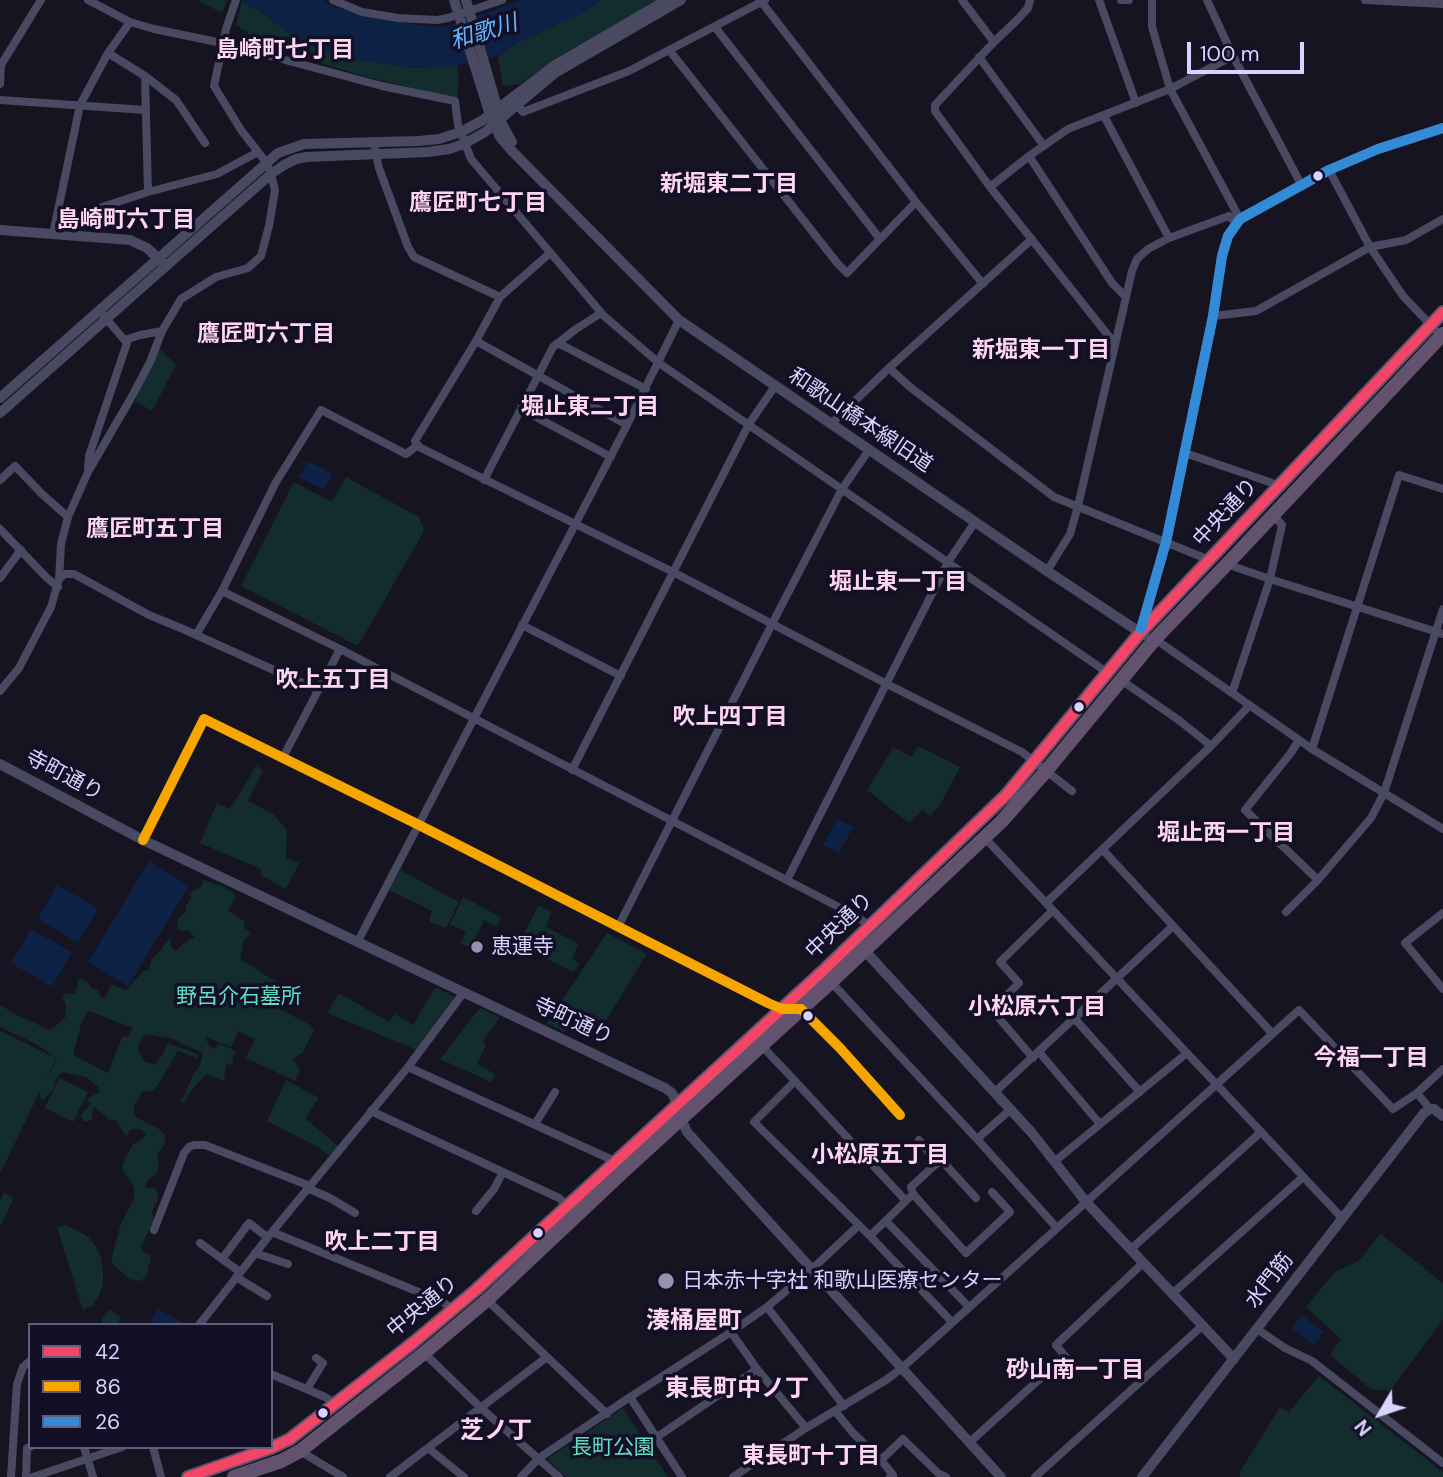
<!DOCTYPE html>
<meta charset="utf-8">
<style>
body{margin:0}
#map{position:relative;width:1443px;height:1477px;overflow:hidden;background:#161421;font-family:"DM Sans",sans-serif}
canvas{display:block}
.legend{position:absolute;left:28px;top:1323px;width:245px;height:126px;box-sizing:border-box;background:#130f26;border:2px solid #625e7d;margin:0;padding:9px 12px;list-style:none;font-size:21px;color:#d9d4ff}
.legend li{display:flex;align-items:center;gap:14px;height:35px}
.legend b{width:35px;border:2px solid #625e7d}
.north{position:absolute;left:1345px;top:1379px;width:70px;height:70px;-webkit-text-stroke:5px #130f26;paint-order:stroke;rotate:231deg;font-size:19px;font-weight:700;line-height:28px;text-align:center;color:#d9d4ff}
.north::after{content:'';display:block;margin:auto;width:24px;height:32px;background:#d9d4ff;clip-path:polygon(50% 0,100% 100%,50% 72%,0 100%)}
.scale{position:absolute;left:1187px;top:42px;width:117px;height:32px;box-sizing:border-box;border:4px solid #d9d4ff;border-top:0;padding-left:9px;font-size:21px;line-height:24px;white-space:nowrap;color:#d9d4ff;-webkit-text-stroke:5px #130f26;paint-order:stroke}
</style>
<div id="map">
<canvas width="1443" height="1477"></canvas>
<ul class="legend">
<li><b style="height:9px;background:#f34667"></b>42</li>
<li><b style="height:9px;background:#f7a600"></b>86</li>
<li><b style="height:9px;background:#338bd7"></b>26</li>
</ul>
<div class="north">N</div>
<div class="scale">100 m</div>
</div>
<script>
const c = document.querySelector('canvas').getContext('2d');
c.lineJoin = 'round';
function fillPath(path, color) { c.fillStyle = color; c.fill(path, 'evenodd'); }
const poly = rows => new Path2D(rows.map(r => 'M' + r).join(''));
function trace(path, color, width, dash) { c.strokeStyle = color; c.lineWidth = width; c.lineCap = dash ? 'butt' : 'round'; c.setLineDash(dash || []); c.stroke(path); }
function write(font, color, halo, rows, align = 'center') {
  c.font = font + ' "DM Sans","Noto Sans JP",sans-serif'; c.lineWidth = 7; c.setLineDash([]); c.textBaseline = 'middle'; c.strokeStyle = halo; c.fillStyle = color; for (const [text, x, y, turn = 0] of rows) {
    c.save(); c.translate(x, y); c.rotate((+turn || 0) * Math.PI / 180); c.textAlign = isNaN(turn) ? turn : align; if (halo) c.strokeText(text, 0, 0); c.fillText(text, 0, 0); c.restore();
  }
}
fillPath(poly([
 [197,0,227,0,222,13],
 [600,0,659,0,560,56,519,84,503,86,498,56,517,43,582,13],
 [242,1,262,13,289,33,310,44,340,57,414,68,457,66,459,80,457,99,363,76,321,63,289,51,261,42,236,25],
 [156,345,176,365,152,411,135,401],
 [346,477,419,517,424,531,361,641,356,645,241,586,294,482,332,502],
 [918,746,960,767,940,805,930,816,922,810,909,823,867,790,893,747,912,757],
 [256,766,263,770,248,801,273,814,287,830,286,858,299,863,286,889,261,875,261,869,200,843,217,803,230,809],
 [400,870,459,902,446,928,429,922,432,911,389,890],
 [204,880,224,887,234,893,235,898,228,910,244,921,245,928,251,933,244,940,240,959,284,987,276,1007,308,1024,314,1030,303,1052,293,1059,300,1070,295,1081,246,1058,255,1039,238,1031,232,1047,205,1037,210,1047,214,1049,219,1044,230,1048,236,1053,233,1056,233,1063,226,1065,224,1081,206,1074,189,1093,185,1103,181,1102,192,1077,200,1065,203,1053,173,1039,148,1034,142,1037,138,1046,139,1053,145,1062,156,1065,158,1059,163,1055,167,1043,198,1054,197,1058,178,1051,154,1091,142,1092,134,1106,134,1115,143,1121,159,1129,165,1134,165,1143,162,1149,157,1153,159,1161,157,1174,149,1178,145,1187,156,1188,158,1200,152,1211,154,1220,141,1247,142,1251,150,1254,151,1260,149,1264,147,1276,140,1281,129,1279,111,1262,115,1244,122,1221,134,1199,134,1188,122,1168,124,1161,133,1144,141,1140,146,1134,140,1129,131,1129,126,1136,116,1120,110,1121,95,1107,92,1110,93,1117,90,1121,84,1121,81,1115,90,1105,88,1099,95,1094,99,1093,98,1087,86,1077,62,1072,56,1079,52,1091,44,1100,39,1098,41,1089,0,1174,0,1031,56,1058,46,1080,57,1059,38,1045,0,1027,0,1005,17,1015,50,1030,65,1018,66,1004,63,1000,63,996,66,993,74,994,77,989,78,980,83,979,88,982,91,988,98,990,101,997,105,998,111,985,126,990,143,971,149,970,152,959,162,949,165,943,171,938,171,946,175,951,187,941,195,937,189,931,180,931,177,925,178,918,186,912,185,908,191,898,190,894,194,890,201,887],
 [89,1011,133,1028,129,1036,122,1037,108,1073,73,1055,82,1021],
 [463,897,501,917,497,927,484,920,470,948,461,943,466,932,450,924],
 [539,905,551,912,546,927,579,944,572,958,579,964,574,972,518,945],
 [607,933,647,954,597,1035,587,1029,583,1035,570,1028,564,1032,547,1023],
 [435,987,455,997,417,1050,327,1013,339,993,389,1022,395,1014,413,1025],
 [480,1008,500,1017,483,1041,486,1045,477,1064,495,1074,491,1082,440,1059],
 [59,1078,88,1092,73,1122,45,1108],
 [286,1080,319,1098,305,1118,338,1146,329,1156,320,1148,267,1121],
 [4,1193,14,1198,0,1227,0,1201],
 [65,1225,77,1230,88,1237,96,1247,101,1258,103,1271,103,1284,99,1296,92,1306,83,1310,57,1228],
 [1380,1233,1443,1283,1443,1319,1390,1391,1371,1389,1330,1355,1341,1339,1306,1307,1335,1272,1358,1261,1366,1253],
 [110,1310,121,1317,117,1325,100,1325,105,1313],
 [1319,1376,1443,1472,1443,1477,1240,1477,1239,1473,1280,1407,1289,1412],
 [623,1408,668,1477,566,1477,547,1459]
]), '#132c2d');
fillPath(poly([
 [241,0,324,0,331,5,362,16,419,25,445,27,522,0,600,0,582,13,517,43,498,56,457,66,415,68,340,57,310,44,289,33,262,13],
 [308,461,333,474,324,490,299,477],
 [837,819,853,827,839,853,823,845],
 [149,861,189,886,128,986,88,962],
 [57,885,98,908,78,943,38,919],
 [31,929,72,952,52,987,11,963],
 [158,1309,183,1323,182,1325,157,1325,151,1321],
 [1302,1315,1324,1332,1314,1346,1292,1328]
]), '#0d2144');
trace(poly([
 [88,0,130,22,154,29,222,43,382,86,455,101,458,125,471,159,604,316,659,363,1108,673],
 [333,0,362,12,398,18,437,20,448,18,502,0],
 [760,0,916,202,983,284],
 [962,0,994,42],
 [1030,0,1028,8,1017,20,994,42,935,105,935,111,990,187,1115,344],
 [1099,0,1136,103],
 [1121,0,1129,0],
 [1152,0,1152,27,1170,89,1240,219],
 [1207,0,1233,56,1301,184],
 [1365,0,1443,4],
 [715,27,880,239,916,202],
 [670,51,838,264,847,273,880,239],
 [108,53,145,76,176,100,205,143],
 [979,57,1044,146],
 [145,76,148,192],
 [0,84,1,65,41,0],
 [0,100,146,110],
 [519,103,521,110,523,112,629,71,765,0],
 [1104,116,1169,238],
 [375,149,379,168,408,247,414,257,500,297],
 [1029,156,1112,283,1126,297],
 [1329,170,1370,247,1403,296,1443,338],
 [990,187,1029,156,1068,129,1170,89,1233,56],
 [53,234,80,105,108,53,130,22],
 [53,234,71,221,93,210,148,192,217,174,258,152],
 [550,253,500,297,476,341,415,441,419,447,673,572,885,683,1022,752,1072,791],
 [1213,316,1256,311,1370,247,1406,240,1443,219],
 [125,340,140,335,162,331],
 [476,341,627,425],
 [558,343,646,389],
 [889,368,910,387,1054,497,1202,557,1207,565],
 [521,409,611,457],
 [831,424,889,368,1032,239],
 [1185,453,1281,486],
 [88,469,89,456,127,343,103,315],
 [0,480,15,466,42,494,68,517],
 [484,480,553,347,576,329,601,313],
 [0,529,47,578,58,587],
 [1229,562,1235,567,1270,579,1443,634],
 [1047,571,1070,534,1078,506,1132,271,1137,259,1148,249,1169,238,1229,216,1236,223],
 [0,578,21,550],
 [59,579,65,574,74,574,149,615,183,629,318,690],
 [222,591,340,649,858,917,869,926],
 [522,625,621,676],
 [196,635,222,591,276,482,321,410,406,454,418,445],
 [1155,639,1312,749,1443,829],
 [1121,680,1180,721,1211,746],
 [0,691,19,668,51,607,59,579,61,544,68,517,88,472,131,398,150,362,162,331,181,299,216,277,248,268,261,256,269,226,275,190,271,174,266,162,241,130,214,86,226,29,236,0],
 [1232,693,1270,579,1282,525,1273,515],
 [1299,740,1290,754,1245,810,1318,880],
 [1312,749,1399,475,1443,489],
 [282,759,340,649],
 [572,770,749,424,775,386],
 [984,837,1342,1218],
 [143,840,204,719,419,825,768,1003,785,1009],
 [1103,850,1272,1033],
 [787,880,948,562,975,522],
 [1046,903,1211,746,1250,705],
 [1286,912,1318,880,1371,818,1384,793,1443,609],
 [1443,913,1405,943,1443,989],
 [618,927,772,624,842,489,869,450],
 [358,941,627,425,679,320],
 [831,982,977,1139,1057,1228],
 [798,1009,801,1009,840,1048,900,1115],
 [1075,1019,1140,1092],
 [761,1045,795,1081,754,1122,870,1236,952,1322],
 [1039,1052,1100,1124],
 [1033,1058,992,1010,1019,983,1000,962,1052,911],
 [408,1067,619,1163],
 [795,1081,906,1201],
 [995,1092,1173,926],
 [1417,1093,1430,1109],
 [371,1111,559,1198,569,1207],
 [535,1124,555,1092],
 [977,1139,1011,1109],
 [1054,1162,1187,1053],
 [937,1163,944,1163,976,1198],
 [307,1188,330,1198,355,1213],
 [913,1194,911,1187,937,1163,919,1140],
 [476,1211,494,1189,503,1172],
 [886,1221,969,1307],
 [154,1230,184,1153,189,1147,194,1145,205,1145,310,1186],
 [272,1232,443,1302,453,1310],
 [870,1236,913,1194,966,1253,1010,1212,992,1192],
 [200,1243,240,1272],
 [1131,1249,1261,1132],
 [255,1253,288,1264],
 [222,1259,249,1223,267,1237],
 [236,1277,267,1296],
 [1172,1294,1303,1177],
 [487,1300,607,1414],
 [767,1307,844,1406],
 [199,1325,272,1232,408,1067,464,992],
 [1257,1329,1285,1348,1312,1361,1443,1463],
 [731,1332,757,1369,806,1428],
 [423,1352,481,1408,559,1477],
 [271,1374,325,1397,336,1404],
 [307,1389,323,1363,316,1358],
 [630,1397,682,1477],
 [835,1411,853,1433,881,1460],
 [657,1437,757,1369],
 [970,1442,1065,1356,1056,1345,1143,1263],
 [84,1447,93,1477],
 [153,1447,161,1477],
 [428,1448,464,1477],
 [300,1451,343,1477],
 [11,1477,17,1384,23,1367,30,1361],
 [26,1477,27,1448,30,1447],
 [33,1477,122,1447],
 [390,1477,547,1357],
 [521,1477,539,1458,630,1397,731,1332,767,1307,811,1270,859,1225],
 [733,1477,806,1428,886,1380,902,1368,1299,1010,1393,1109,1417,1093,1443,1069],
 [890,1477,893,1475,881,1460,903,1439,938,1473,946,1477],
 [1035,1477,1202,1326]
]), '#4a4962', 8);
trace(poly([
 [454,0,490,115,500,137,511,150,679,320,1047,571,1144,635],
 [466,0,502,124,512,142],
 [0,230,130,240,147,248,163,263],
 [0,398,278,153,304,144,419,141,439,139,461,132,483,120,555,65,667,0],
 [0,413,166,266,271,174,284,165,296,159,306,157,428,152,449,149,464,144,485,132,555,73,681,0],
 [1141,630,1166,542,1213,316,1222,256,1228,236,1240,219,1329,170,1378,149,1443,128],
 [0,764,143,840,665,1088,672,1093,675,1099,676,1107,687,1132,1001,1477],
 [866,945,865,951,1032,1133,1086,1202,1234,1359],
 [1142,1477,1424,1113,1430,1109,1434,1109,1443,1116]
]), '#4a4962', 10);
trace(poly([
 [188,1477,271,1448,290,1439,414,1342,477,1289,822,972,1007,794,1140,633,1443,312],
 [234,1477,281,1461,300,1451,424,1353,487,1300,625,1170,831,982,1001,822,1046,771,1155,639,1229,562,1443,334]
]), '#62526e', 14);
trace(poly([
 [188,1477,271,1448,290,1439,414,1342,477,1289,822,972,1007,794,1140,633,1443,312]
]), '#f34667', 10);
trace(poly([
 [143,840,204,719,419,825,768,1003,782,1009,801,1009,840,1048,900,1115]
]), '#f7a600', 10);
trace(poly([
 [1141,629,1166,542,1213,316,1222,256,1228,236,1240,219,1329,170,1378,149,1443,128]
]), '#338bd7', 10);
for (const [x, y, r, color] of [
 [1318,176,6,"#d9d4ff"],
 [1079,707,6,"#d9d4ff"],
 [477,947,7,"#9591b1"],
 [808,1016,6,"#d9d4ff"],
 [538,1233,6,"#d9d4ff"],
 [666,1281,9,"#9591b1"],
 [323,1413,6,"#d9d4ff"]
]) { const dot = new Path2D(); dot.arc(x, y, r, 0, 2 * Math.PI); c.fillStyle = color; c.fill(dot); trace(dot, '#130f26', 2.5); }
write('21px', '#d9d4ff', '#130f26', [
 ["和歌山橋本線旧道",860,421,34],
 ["中央通り",1226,513,-47],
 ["寺町通り",64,776,28],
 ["中央通り",840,926,-44],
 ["寺町通り",573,1022,25],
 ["水門筋",1270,1281,-52],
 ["中央通り",423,1307,-39]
]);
write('21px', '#d9d4ff', '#130f26', [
 ["恵運寺",491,947],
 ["日本赤十字社 和歌山医療センター",682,1281]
], 'left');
write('21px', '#5fe0c0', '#130f26', [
 ["野呂介石墓所",239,997],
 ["長町公園",613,1448]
]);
write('italic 23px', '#62b6ff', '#130f26', [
 ["和歌川",484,33,-17]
]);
write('bold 23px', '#ffd6f0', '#130f26', [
 ["島崎町七丁目",285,51],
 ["新堀東二丁目",729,185],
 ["鷹匠町七丁目",478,204],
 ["島崎町六丁目",126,221],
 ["鷹匠町六丁目",266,335],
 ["新堀東一丁目",1041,351],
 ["堀止東二丁目",590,408],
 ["鷹匠町五丁目",155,530],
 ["堀止東一丁目",898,583],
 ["吹上五丁目",333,681],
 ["吹上四丁目",730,718],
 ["堀止西一丁目",1226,834],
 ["小松原六丁目",1037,1008],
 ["今福一丁目",1371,1059],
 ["小松原五丁目",880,1156],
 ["吹上二丁目",382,1243],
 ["砂山南一丁目",1075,1371],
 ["東長町十丁目",811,1457]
]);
write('bold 24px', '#ffd6f0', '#130f26', [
 ["湊桶屋町",694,1322],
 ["東長町中ノ丁",737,1390],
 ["芝ノ丁",496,1432]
]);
</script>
